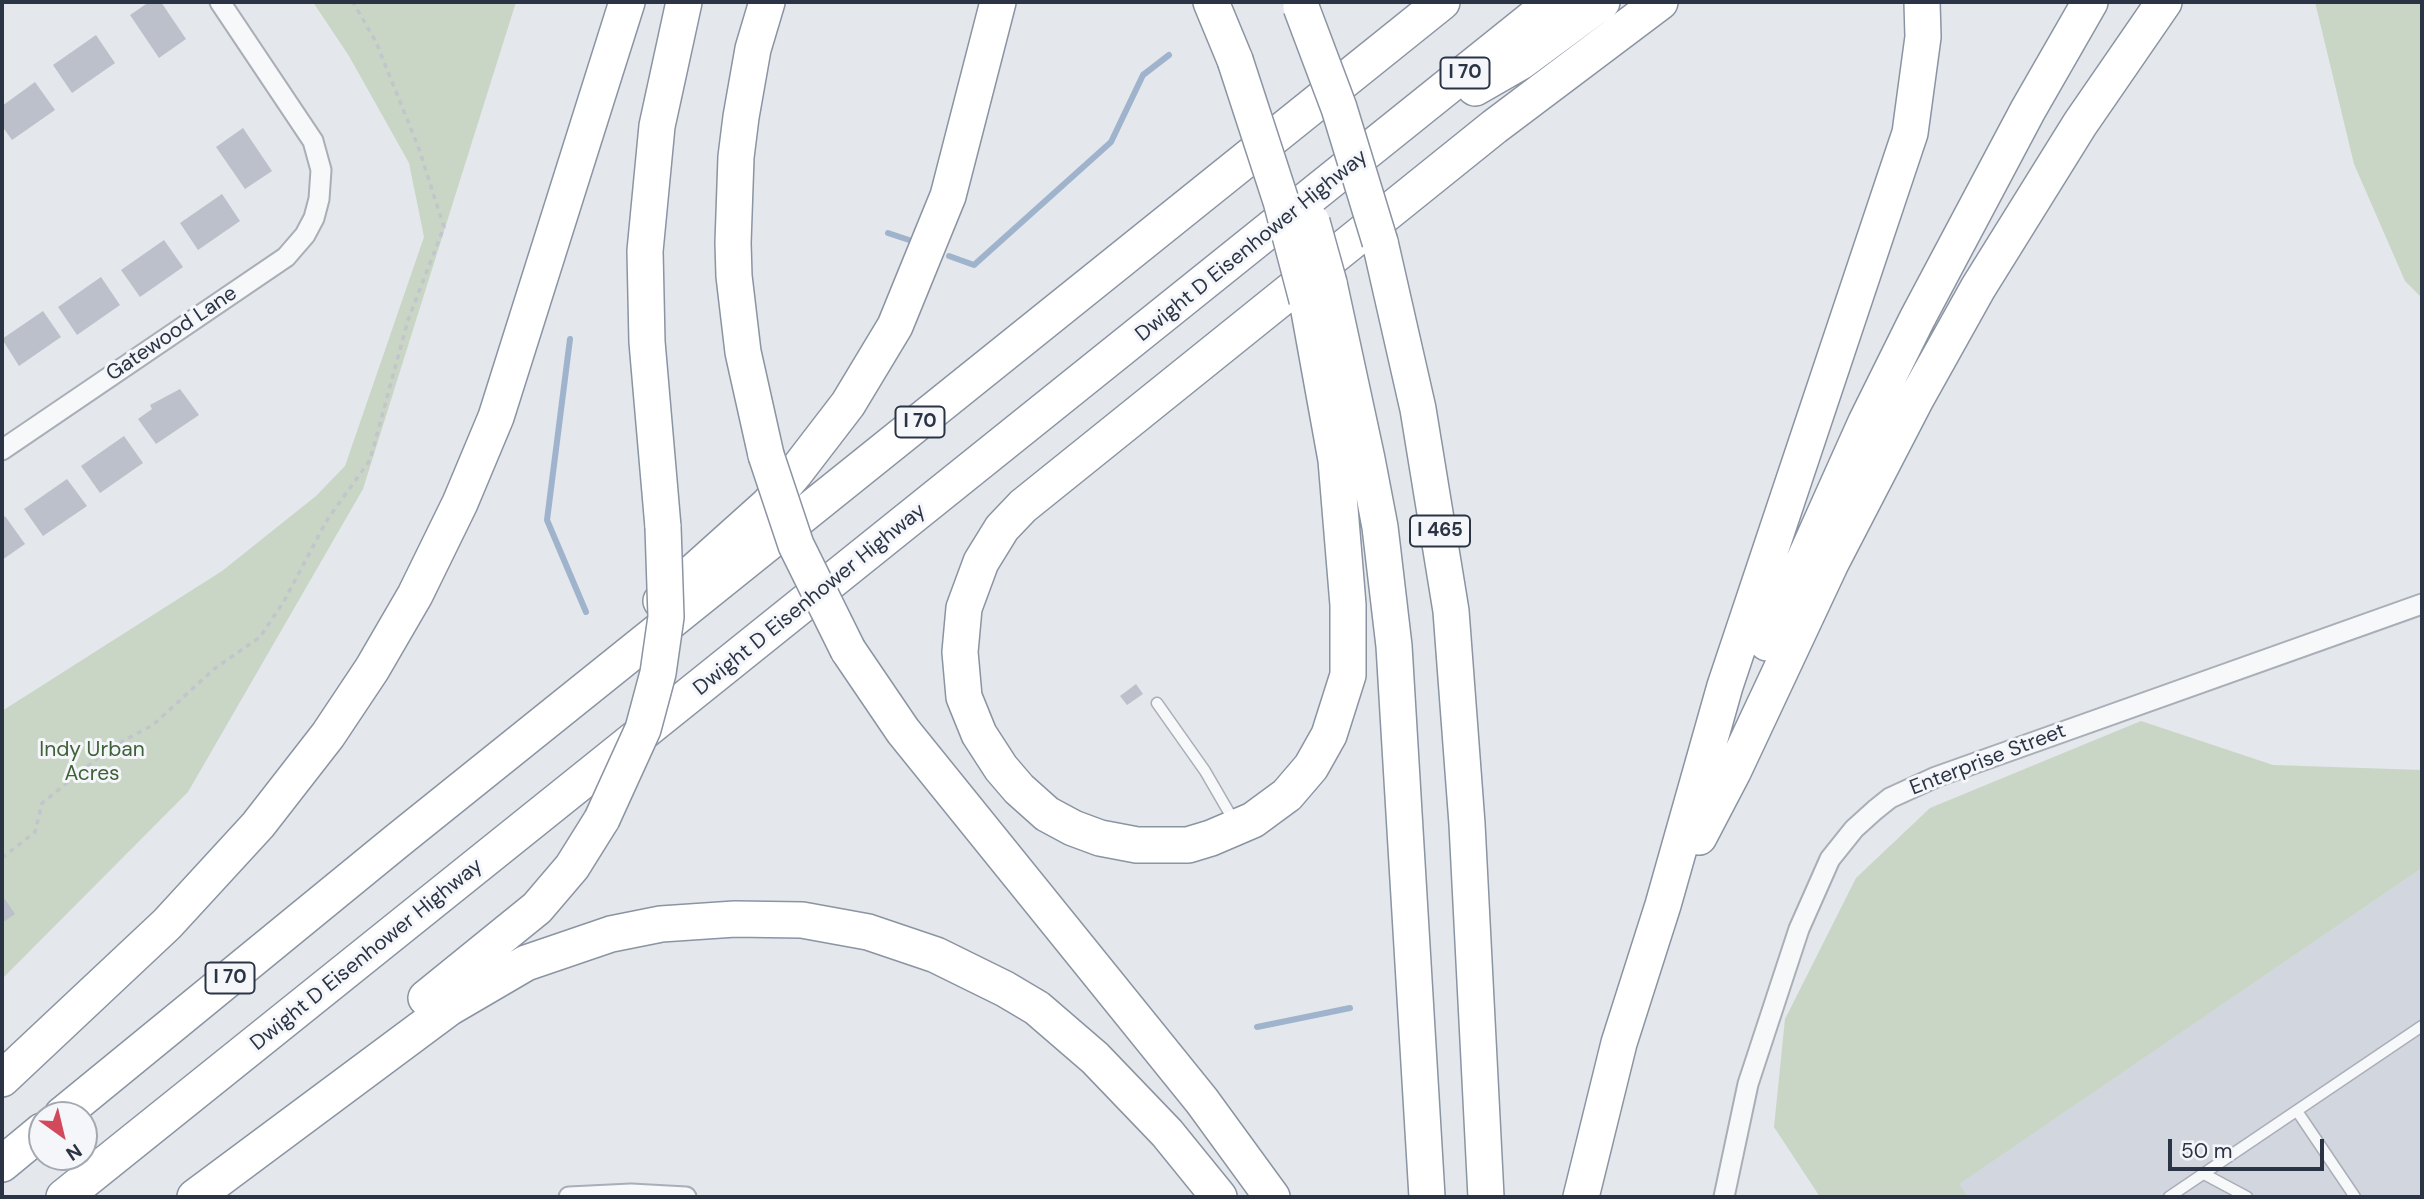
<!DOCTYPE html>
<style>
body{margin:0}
#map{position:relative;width:2424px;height:1199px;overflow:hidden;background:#e4e7ec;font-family:"DM Sans",sans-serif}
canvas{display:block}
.frame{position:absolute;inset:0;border:4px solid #2b3445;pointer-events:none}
.north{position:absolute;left:28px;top:1101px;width:70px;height:70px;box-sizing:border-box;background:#f4f6f9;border:2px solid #a4a8b1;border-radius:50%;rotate:146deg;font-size:19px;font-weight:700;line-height:28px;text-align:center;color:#2b3445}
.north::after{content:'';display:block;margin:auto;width:24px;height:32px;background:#d1495b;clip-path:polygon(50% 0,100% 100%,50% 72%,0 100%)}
.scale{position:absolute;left:2168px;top:1139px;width:156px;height:32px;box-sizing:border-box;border:4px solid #2b3445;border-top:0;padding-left:9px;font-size:21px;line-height:24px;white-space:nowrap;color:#2b3445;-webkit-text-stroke:5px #f4f6f9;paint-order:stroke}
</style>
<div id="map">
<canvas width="2424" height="1199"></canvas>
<div class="frame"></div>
<div class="north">N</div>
<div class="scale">50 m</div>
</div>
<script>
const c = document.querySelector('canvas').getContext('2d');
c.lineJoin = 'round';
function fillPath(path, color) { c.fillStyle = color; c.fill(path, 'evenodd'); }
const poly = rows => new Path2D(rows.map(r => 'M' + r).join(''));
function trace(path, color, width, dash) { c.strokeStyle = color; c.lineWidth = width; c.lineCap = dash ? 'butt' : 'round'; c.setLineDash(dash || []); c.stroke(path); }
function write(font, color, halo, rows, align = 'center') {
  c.font = font + ' "DM Sans",sans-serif'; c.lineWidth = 6; c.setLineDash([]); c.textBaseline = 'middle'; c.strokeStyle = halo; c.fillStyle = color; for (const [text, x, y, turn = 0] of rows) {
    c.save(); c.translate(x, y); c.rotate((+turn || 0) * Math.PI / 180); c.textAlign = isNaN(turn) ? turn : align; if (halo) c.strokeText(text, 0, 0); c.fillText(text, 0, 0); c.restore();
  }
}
fillPath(poly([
 [2422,868,2422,1197,1968,1197,1958,1184]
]), '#d2d6de');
fillPath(poly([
 [313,2,516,2,363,489,188,792,2,979,2,711,222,571,316,496,345,466,424,237,409,163,349,56],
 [2315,2,2422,2,2422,298,2405,281,2354,164],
 [2141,721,2273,765,2422,770,2422,868,1959,1184,1968,1197,1820,1197,1774,1127,1785,1019,1856,878,1930,808]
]), '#c9d6c5');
trace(poly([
 [888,233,909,240],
 [949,256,974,265,1111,142,1143,75,1169,55],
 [570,339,547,520,586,612],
 [1257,1027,1350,1008]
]), '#9fb4cc', 6);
fillPath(poly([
 [149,2,161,2,186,39,159,58,130,15],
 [96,35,115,63,72,93,53,65],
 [35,82,55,110,12,140,2,126,2,106],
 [243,128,272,171,245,189,216,147],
 [222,194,240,221,198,250,180,223],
 [164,240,183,267,140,297,121,270],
 [101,277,120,305,77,335,58,307],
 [43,311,61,337,19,366,2,339],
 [180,389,199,415,156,444,138,419,152,409,150,405],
 [124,436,143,463,100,493,81,466],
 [67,479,87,506,43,536,24,509],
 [5,516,25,544,2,560,2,519],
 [1136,684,1143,694,1127,705,1120,696],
 [2,895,15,914,2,923]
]), '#bbc0ca');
const service = poly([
 [1157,703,1205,771,1234,821],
 [2297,1111,2355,1197],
 [2204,1174,2247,1197],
 [2169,1197,2422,1026]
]);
const minor = poly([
 [2,450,286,257,305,235,314,218,319,199,321,170,313,141,220,2],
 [569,1197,631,1194,686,1197],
 [1724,1197,1748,1084,1799,929,1830,859,1854,829,1875,810,1890,798,1936,777,2422,604]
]);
const motorway = poly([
 [1211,2,1235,60],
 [1475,88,1522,61,1602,2],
 [1380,242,1418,409,1451,611,1467,824,1486,1197],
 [1329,283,1367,459,1380,527,1394,646,1427,1197],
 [1307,300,1336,460,1348,605,1348,675,1329,735,1311,767,1287,795,1253,820,1211,838,1188,845,1137,845,1100,838,1073,828,1047,814,1019,789,1001,768,979,734,964,697,960,652,964,608,981,562,1002,528,1023,506,1494,127,1660,2],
 [766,455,743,352,734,276,733,243,736,157,741,117,753,49,767,2],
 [663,527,647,342,645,251,657,126,684,2],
 [661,601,768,505,795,473,848,404,895,326,948,196,998,2],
 [1767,643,1866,422,1917,319,2028,110,2090,2],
 [848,650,903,731,1202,1101,1272,1197],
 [1699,837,1733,772,1831,563,1916,399,1978,288,2080,124,2164,2],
 [426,998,537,908,572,867,602,819],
 [2,1079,167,924,258,825,328,735,372,669,415,595,460,503,496,417,627,2],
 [62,1115,397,841,1442,2],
 [2,1164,42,1131],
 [64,1197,1553,2],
 [195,1197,449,1008,526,963,611,934,661,924,735,919,802,920,868,932,936,955,1005,989,1037,1008,1095,1058,1167,1133,1219,1197],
 [1581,1197,1619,1043,1663,905,1725,686,1910,133,1923,37,1922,2]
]);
trace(service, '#a9aeb7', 13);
trace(minor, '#a9aeb7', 23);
trace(motorway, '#8b94a3', 38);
trace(poly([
 [2,858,35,832,42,803,110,748,153,725,214,669,260,637,284,601,327,520,370,460,408,320,444,227,419,149,376,42,353,2]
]), '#c2c5cb', 3.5, [5, 5]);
trace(service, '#f7f8fa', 10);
trace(minor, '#f7f8fa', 19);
trace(motorway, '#fff', 35);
const motorwayBridge = poly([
 [1301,7,1339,108,1380,242],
 [1235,60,1281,201,1307,300],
 [1312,222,1329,283],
 [766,455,796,545,848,650],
 [602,819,643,729,658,673,666,617,663,527]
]);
trace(motorwayBridge, '#8b94a3', 38, []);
trace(motorwayBridge, '#fff', 35);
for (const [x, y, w] of [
 [1465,73,49],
 [920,422,49],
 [1440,531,60],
 [230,978,49]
]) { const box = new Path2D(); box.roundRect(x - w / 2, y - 15.5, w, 31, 5); c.fillStyle = '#f4f6f9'; c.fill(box); trace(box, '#2b3445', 2); }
write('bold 19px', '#2b3445', null, [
 ["I 70",1465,73],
 ["I 70",920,422],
 ["I 465",1440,531],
 ["I 70",230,978]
]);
write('21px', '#2b3445', '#f4f6f9', [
 ["Dwight D Eisenhower Highway",1252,246,-39],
 ["Gatewood Lane",172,334,-34],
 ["Dwight D Eisenhower Highway",810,600,-39],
 ["Enterprise Street",1988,760,-21],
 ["Dwight D Eisenhower Highway",367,955,-39]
]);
write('21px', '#3f6138', '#f4f6f9', [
 ["Indy Urban",92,750],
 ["Acres",92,774]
]);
</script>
